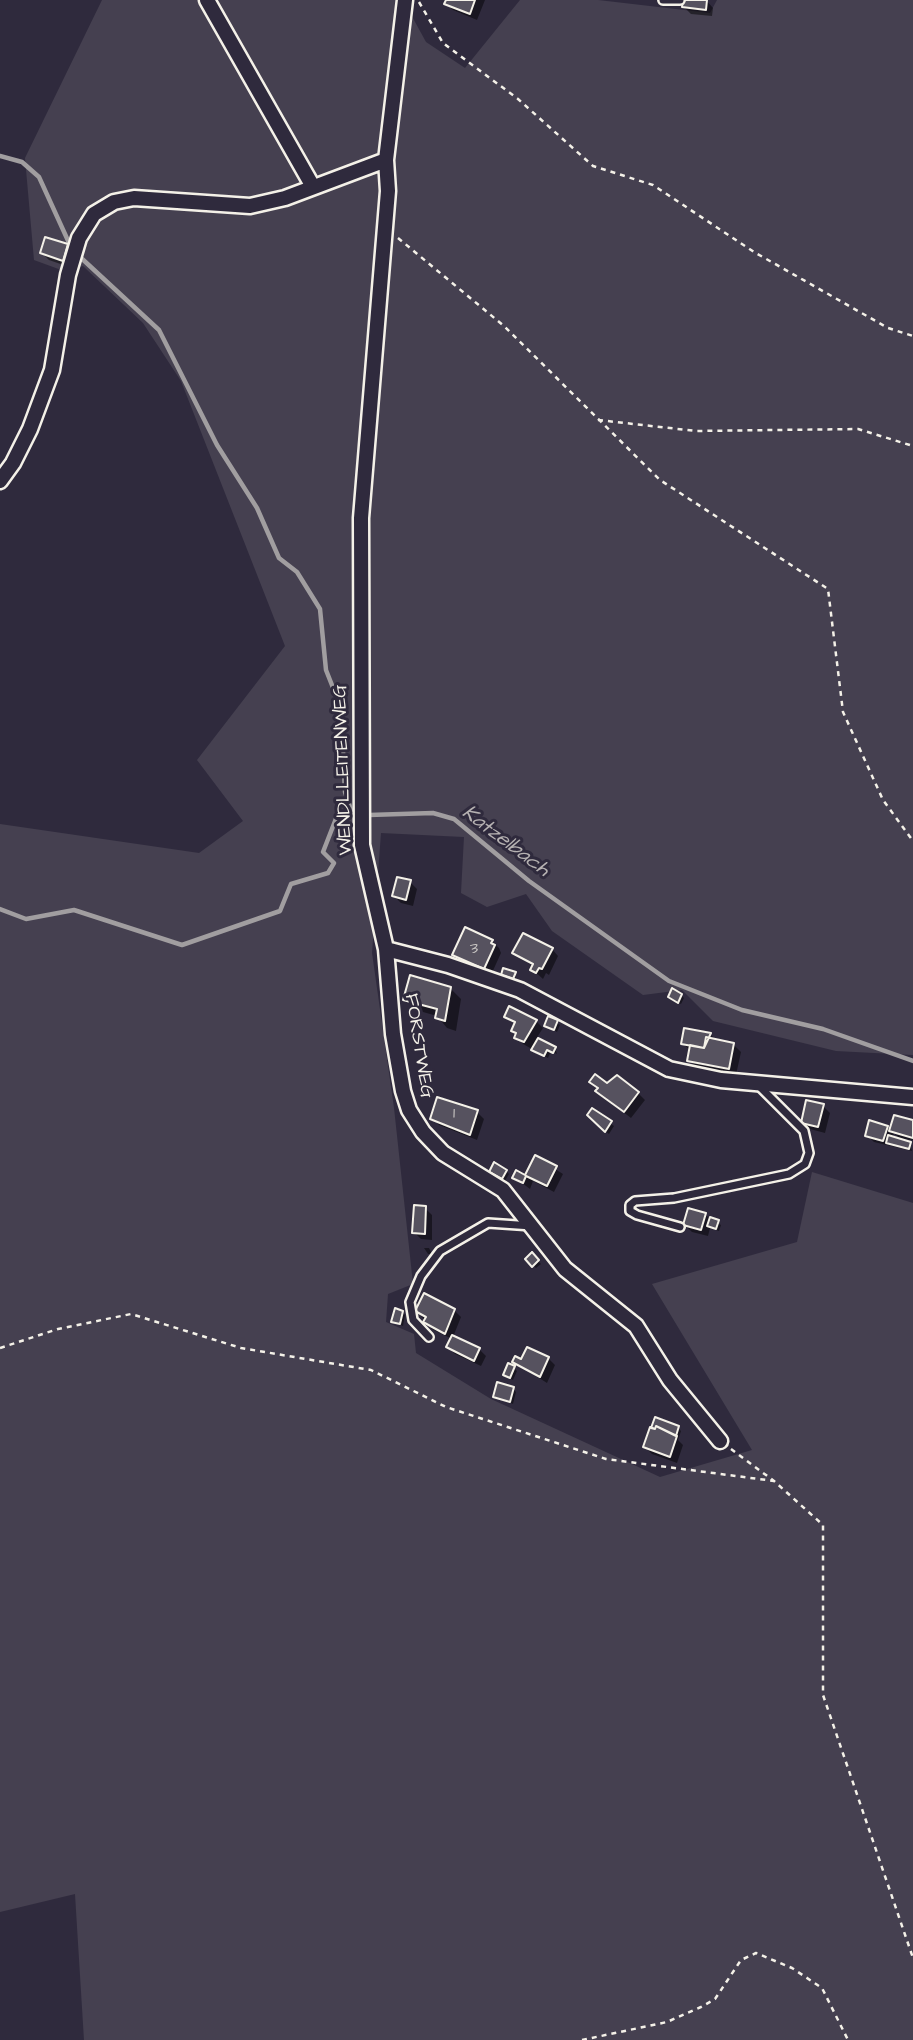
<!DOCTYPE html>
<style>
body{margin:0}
canvas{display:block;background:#2f2a3d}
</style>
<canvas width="913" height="2040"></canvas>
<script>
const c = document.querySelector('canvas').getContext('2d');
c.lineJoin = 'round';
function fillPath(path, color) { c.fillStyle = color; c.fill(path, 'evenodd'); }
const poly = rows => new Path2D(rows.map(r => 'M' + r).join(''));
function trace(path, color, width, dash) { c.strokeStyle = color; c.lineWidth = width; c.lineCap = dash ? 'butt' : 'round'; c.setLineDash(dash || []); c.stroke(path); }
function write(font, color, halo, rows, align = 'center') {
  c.font = font + ' "Architects Daughter",sans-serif'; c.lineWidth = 6; c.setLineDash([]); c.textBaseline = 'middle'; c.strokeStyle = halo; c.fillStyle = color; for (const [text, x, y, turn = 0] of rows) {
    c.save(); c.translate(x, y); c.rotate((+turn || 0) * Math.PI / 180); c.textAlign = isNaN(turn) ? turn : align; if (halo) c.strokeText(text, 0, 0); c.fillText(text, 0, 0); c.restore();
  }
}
fillPath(poly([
 [102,0,403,0,426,42,465,68,520,0,598,0,710,13,717,0,913,0,913,1055,836,1051,713,1021,682,990,643,995,552,931,526,894,487,907,461,893,464,837,381,833,372,953,394,1108,413,1284,388,1294,386,1322,414,1334,416,1353,491,1399,660,1477,752,1450,652,1284,797,1242,812,1172,913,1203,913,2040,84,2040,75,1894,0,1912,0,824,199,853,243,821,197,760,285,646,181,381,143,323,83,266,64,271,34,260,25,158]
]), '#454050');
fillPath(poly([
 [447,0,485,0,477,20,453,10,446,3],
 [684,0,706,0,713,8,712,16,691,14,684,7],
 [67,246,74,253,69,267,49,260,42,253],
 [410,882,417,889,413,906,401,903,394,896],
 [466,929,492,941,499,948,501,953,491,975,461,962,454,955],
 [552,949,558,956,549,975,546,973,543,979,532,969,533,966,515,953],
 [515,973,516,981,503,974],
 [450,988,461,999,456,1031,447,1028,437,1016,416,1010,405,999],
 [681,995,684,998,681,1004,673,1000],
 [506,1016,536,1021,543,1028,536,1039,555,1048,557,1054,551,1051,548,1058,523,1044,513,1031,516,1024],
 [549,1018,560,1025,557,1032,546,1025],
 [710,1034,717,1041,734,1045,741,1052,736,1075,696,1067,689,1060,691,1051,683,1044],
 [607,1085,638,1093,645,1100,631,1118,605,1098],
 [823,1106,830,1113,825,1133,810,1129,803,1122],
 [592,1110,614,1126,609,1134,598,1126,600,1123],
 [477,1112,484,1119,477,1140,439,1125,432,1118],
 [913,1122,913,1134,897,1131,897,1134,913,1137,913,1140,900,1139,894,1133,893,1138,910,1143,912,1151,874,1142,867,1135,887,1127,891,1131],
 [536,1157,563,1174,554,1192,533,1181,530,1189,514,1177,517,1173,526,1177],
 [506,1171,509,1174,505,1181,491,1172],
 [425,1208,432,1215,432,1240,421,1239,414,1232],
 [705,1215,721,1225,719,1231,710,1228,708,1236,692,1232,685,1225],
 [424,1248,429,1248,432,1254,428,1254],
 [532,1255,541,1264,536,1268,527,1259],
 [454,1310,461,1317,453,1337,479,1349,486,1356,481,1366,455,1354,448,1347,452,1339,432,1329,417,1311],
 [402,1312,405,1315,403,1326,393,1321],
 [548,1358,555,1365,547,1383,514,1362],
 [514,1368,517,1371,513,1380,505,1375],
 [513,1389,516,1392,513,1404,495,1396],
 [678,1428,681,1431,678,1440,683,1445,677,1463,652,1454,645,1447]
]), '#0007');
trace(poly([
 [0,156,22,162,39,177,70,245],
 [79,256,159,330,217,445,257,508,279,558,297,572,320,609,326,670,341,708,345,792,353,816],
 [0,909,26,919,74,910,182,945,280,911,291,884,328,873,334,863,323,852,337,816,433,813,454,819,529,881,669,981,742,1010,823,1029,913,1061]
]), '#a19ea0', 4.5);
const building = poly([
 [446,0,475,0,470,14,444,4,446,0],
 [683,0,707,0,706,10,682,7,683,0],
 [45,237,68,244,63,261,40,253,45,237],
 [397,877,411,880,406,900,392,896,397,877],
 [465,927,493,940,491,943,495,945,484,969,452,955,465,927],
 [523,933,553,948,542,969,539,968,536,973,530,970,533,964,512,953,523,933],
 [503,968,516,972,513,979,501,975,503,968],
 [410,975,451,987,445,1021,435,1018,437,1009,403,1000,410,975],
 [672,988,682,994,678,1003,668,997,672,988],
 [509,1006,537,1020,524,1042,514,1038,516,1033,511,1031,515,1022,504,1017,509,1006],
 [548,1016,558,1020,554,1030,544,1026,548,1016],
 [684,1028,711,1033,704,1048,681,1044,684,1028],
 [706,1037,734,1043,729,1069,687,1061,690,1045,704,1048,706,1037],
 [538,1038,556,1047,553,1053,547,1050,544,1056,531,1050,538,1038],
 [595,1074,607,1083,617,1075,639,1092,624,1112,595,1091,598,1088,589,1082,595,1074],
 [437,1097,478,1110,470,1135,430,1119,437,1097],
 [806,1100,824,1104,818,1127,801,1123,806,1100],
 [592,1108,612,1121,605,1132,587,1115,592,1108],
 [894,1115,913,1120,913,1138,889,1131,894,1115],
 [869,1120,888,1126,883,1141,865,1136,869,1120],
 [888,1135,911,1142,909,1149,886,1143,888,1135],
 [535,1155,557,1166,547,1186,526,1176,523,1183,512,1178,516,1170,525,1175,535,1155],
 [494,1162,507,1170,502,1179,489,1172,494,1162],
 [414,1205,426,1206,425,1234,412,1233,414,1205],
 [688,1208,706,1213,701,1230,683,1225,688,1208],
 [710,1217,719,1220,716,1229,707,1226,710,1217],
 [532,1252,539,1260,532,1267,525,1259,532,1252],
 [424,1293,455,1309,445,1334,423,1322,426,1317,415,1311,424,1293],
 [395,1308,403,1311,400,1324,391,1322,395,1308],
 [452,1335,480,1348,474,1361,446,1347,452,1335],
 [527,1347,549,1357,540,1377,512,1362,515,1356,521,1359,527,1347],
 [508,1363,515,1366,510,1378,503,1375,508,1363],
 [497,1382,514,1387,510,1402,493,1397,497,1382],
 [655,1417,679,1426,676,1436,656,1426,655,1429,651,1428,655,1417],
 [656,1426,677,1436,670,1457,643,1447,650,1427,655,1429,656,1426]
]);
fillPath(building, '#56525f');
trace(building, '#f4f1e8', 2);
const service = poly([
 [663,0,680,0],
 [680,1227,637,1215,630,1211,630,1205,635,1201,674,1198,789,1174,805,1164,809,1153,804,1131,757,1084],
 [429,1337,413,1320,410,1302,421,1276,440,1251,488,1223,532,1226]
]);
const minor = poly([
 [207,0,312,185],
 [405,0,386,160,388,191,361,518,362,845,386,949,393,1034,403,1091,409,1110,423,1132,443,1153,503,1190,565,1269,636,1326,670,1380,720,1441],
 [0,481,13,463,30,429,52,370,68,275,79,238,94,214,114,202,134,198,250,206,285,198,386,160],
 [386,949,448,965,520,990,669,1069,721,1080,913,1097]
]);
trace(service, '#f4f1e8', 12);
trace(minor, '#f4f1e8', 19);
trace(poly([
 [419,2,443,43,518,99,593,166,653,185,754,252,888,328,913,336],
 [398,238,504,326,660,480,828,589,843,712,883,800,913,841],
 [598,420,696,431,858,429,913,446],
 [0,1348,58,1329,131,1314,241,1348,371,1370,446,1407,606,1459,774,1481],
 [731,1449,774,1481,823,1525,823,1695,913,1958],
 [582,2040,667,2022,701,2007,715,1999,741,1960,756,1953,792,1968,822,1988,848,2040]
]), '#f4f1e8', 2.5, [5, 5]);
trace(service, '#2f2a3d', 7);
trace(minor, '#2f2a3d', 14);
write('16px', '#ccc9c6', null, [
 ["3",474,950],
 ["1",454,1115]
]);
write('19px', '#f4f1e8', '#2f2a3d', [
 ["WENDLLEITENWEG",344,770,-92],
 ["FORSTWEG",418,1046,81]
]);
write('italic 21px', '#b6b2b2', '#2f2a3d', [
 ["Katzelbach",505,842,37]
]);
</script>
